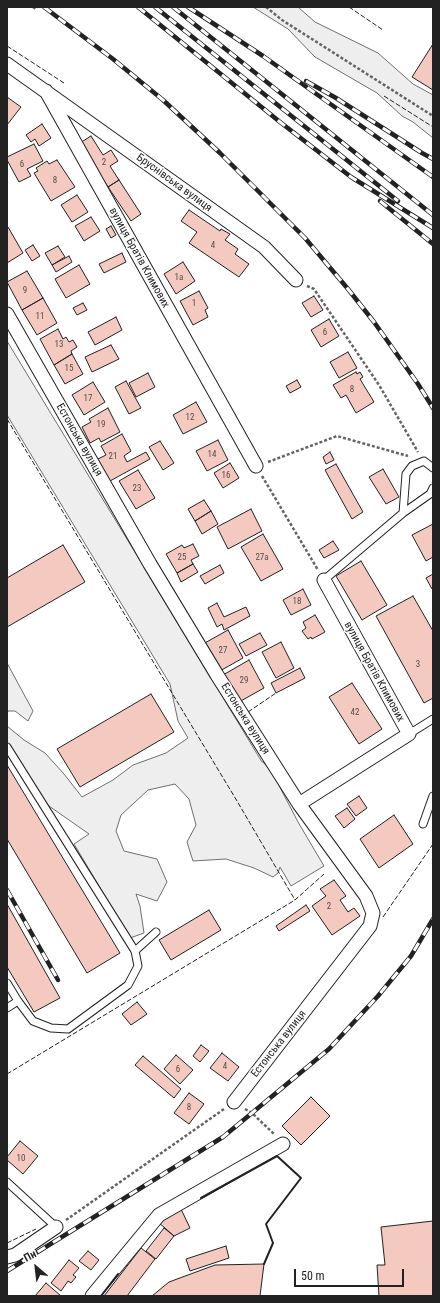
<!DOCTYPE html>
<meta charset="utf-8">
<style>
body{margin:0}
#map{position:relative;width:440px;height:1303px;overflow:hidden;background:#fff;font-family:"Roboto Condensed",sans-serif}
canvas{display:block}
.frame{position:absolute;inset:0;border:8px solid #222;pointer-events:none}
.north{position:absolute;left:16px;top:1247px;width:40px;height:40px;-webkit-text-stroke:3px #fff;paint-order:stroke;rotate:332deg;font-size:11px;font-weight:700;line-height:16px;text-align:center;color:#222}
.north::after{content:'';display:block;margin:auto;width:14px;height:18px;background:#222;clip-path:polygon(50% 0,100% 100%,50% 72%,0 100%)}
.scale{position:absolute;left:294px;top:1269px;width:110px;height:18px;box-sizing:border-box;border:2px solid #222;border-top:0;padding-left:5px;font-size:12px;line-height:14px;white-space:nowrap;color:#222;-webkit-text-stroke:3px #fff;paint-order:stroke}
</style>
<div id="map">
<canvas width="440" height="1303"></canvas>
<div class="frame"></div>
<div class="north">Пн</div>
<div class="scale">50 m</div>
</div>
<script>
const c = document.querySelector('canvas').getContext('2d');
c.lineJoin = 'round';
function fillPath(path, color) { c.fillStyle = color; c.fill(path, 'evenodd'); }
const poly = rows => new Path2D(rows.map(r => 'M' + r).join(''));
function trace(path, color, width, dash) { c.strokeStyle = color; c.lineWidth = width; c.lineCap = dash ? 'butt' : 'round'; c.setLineDash(dash || []); c.stroke(path); }
function write(font, color, halo, rows, align = 'center') {
  c.font = font + ' "Roboto Condensed",sans-serif'; c.lineWidth = 3; c.setLineDash([]); c.textBaseline = 'middle'; c.strokeStyle = halo; c.fillStyle = color; for (const [text, x, y, turn = 0] of rows) {
    c.save(); c.translate(x, y); c.rotate((+turn || 0) * Math.PI / 180); c.textAlign = isNaN(turn) ? turn : align; if (halo) c.strokeText(text, 0, 0); c.fillText(text, 0, 0); c.restore();
  }
}
const green = poly([
 [253,7,298,7,315,22,378,53,413,84,433,95,433,138,413,122,402,116,377,93,315,57,288,29,253,7],
 [7,341,262,762,263,762,272,772,298,822,324,866,291,886,280,867,278,873,273,877,254,868,226,859,193,861,187,842,196,825,189,799,175,784,148,790,121,815,116,831,124,851,157,859,167,882,157,901,136,894,140,906,144,933,130,938,74,844,89,834,49,806,10,758,7,752,7,726,24,740,45,753,64,774,82,797,113,780,133,765,166,753,188,738,178,721,170,684,7,415,7,341],
 [7,663,33,711,28,721,15,711,8,711,7,714,7,663]
]);
fillPath(green, '#eee');
trace(green, '#6f6f6f', 1);
const building = poly([
 [433,44,433,90,412,77,433,44],
 [7,97,21,107,7,125,7,97],
 [42,124,51,138,39,146,35,139,31,142,26,135,42,124],
 [91,136,103,155,111,150,118,161,110,166,119,180,108,187,80,143,91,136],
 [34,144,43,161,27,169,31,176,19,182,7,160,7,157,34,144],
 [57,160,75,187,51,201,34,173,38,171,36,168,47,161,49,164,57,160],
 [119,180,141,214,131,221,108,187,119,180],
 [77,195,88,212,72,222,61,205,77,195],
 [189,210,220,231,221,229,230,234,225,240,238,249,235,254,249,264,239,277,189,243,197,232,181,221,189,210],
 [91,217,100,231,84,241,75,226,91,217],
 [111,226,116,235,111,238,106,229,111,226],
 [7,227,8,227,23,253,7,263,7,227],
 [33,245,40,256,32,261,25,250,33,245],
 [58,246,65,257,52,265,45,253,58,246],
 [122,253,126,262,104,273,99,264,122,253],
 [69,256,72,262,56,272,52,265,69,256],
 [183,262,195,281,176,294,164,274,183,262],
 [79,265,90,284,66,298,55,279,79,265],
 [27,271,43,298,22,310,7,282,27,271],
 [199,291,208,308,205,310,208,317,193,325,180,301,199,291],
 [314,296,323,310,311,317,302,303,314,296],
 [43,298,57,323,37,335,22,310,43,298],
 [83,303,87,310,77,315,73,308,83,303],
 [116,317,122,330,95,345,88,332,116,317],
 [329,319,339,336,321,347,311,330,329,319],
 [58,329,63,339,66,337,69,342,73,340,77,347,71,351,72,354,54,365,40,339,58,329],
 [111,345,119,359,92,372,85,357,111,345],
 [348,352,357,368,339,378,330,362,348,352],
 [72,354,83,374,65,384,54,365,72,354],
 [356,372,357,374,360,372,363,377,360,379,374,402,356,413,346,395,341,398,333,385,356,372],
 [148,373,155,387,136,397,129,383,148,373],
 [297,380,301,387,290,393,286,386,297,380],
 [126,381,141,408,129,414,115,387,126,381],
 [93,382,105,402,84,415,72,395,93,382],
 [196,402,207,422,183,434,173,415,196,402],
 [108,408,120,432,101,442,99,438,90,443,82,427,91,422,89,419,108,408],
 [122,434,131,451,124,456,127,462,146,452,150,459,110,481,96,460,106,455,101,446,122,434],
 [218,440,228,460,207,471,196,451,218,440],
 [160,441,174,463,163,470,149,447,160,441],
 [330,452,334,460,326,464,323,457,330,452],
 [230,463,239,478,223,488,214,473,230,463],
 [336,464,363,512,352,519,325,470,336,464],
 [383,469,399,497,386,504,369,477,383,469],
 [138,470,155,498,136,509,119,481,138,470],
 [204,500,211,511,195,521,188,509,204,500],
 [251,509,262,531,228,549,217,527,251,509],
 [211,511,218,524,202,534,195,521,211,511],
 [433,524,433,557,426,561,412,535,433,524],
 [263,534,283,569,261,581,241,547,263,534],
 [333,541,339,550,324,558,319,550,333,541],
 [193,544,199,556,191,560,193,564,177,573,166,554,182,545,184,548,193,544],
 [63,545,85,582,7,627,7,578,63,545],
 [361,561,387,605,362,620,336,576,361,561],
 [193,564,198,572,181,582,177,573,193,564],
 [220,565,224,573,205,584,200,576,220,565],
 [433,574,433,588,432,589,426,578,433,574],
 [303,589,311,605,291,615,283,600,303,589],
 [413,596,433,631,433,698,424,703,376,616,413,596],
 [217,603,224,617,246,607,250,616,224,630,222,624,217,627,208,608,217,603],
 [315,615,325,632,312,639,311,637,308,639,302,631,306,628,303,622,315,615],
 [228,630,243,658,218,672,203,644,228,630],
 [260,633,267,645,246,656,239,644,260,633],
 [281,642,294,668,276,678,262,652,281,642],
 [249,660,264,688,239,702,223,675,249,660],
 [300,668,305,678,276,693,271,683,300,668],
 [352,683,382,729,359,744,329,697,352,683],
 [151,694,174,732,80,787,57,749,151,694],
 [7,765,120,953,87,973,7,839,7,765],
 [359,796,367,808,356,816,347,804,359,796],
 [347,808,355,819,344,828,335,816,347,808],
 [394,815,413,844,379,868,360,839,394,815],
 [334,880,346,896,340,900,348,912,354,908,360,916,332,935,312,906,326,896,320,889,334,880],
 [7,904,60,998,34,1012,7,967,7,904],
 [306,905,310,911,279,931,276,926,306,905],
 [209,910,221,930,171,960,159,940,209,910],
 [137,1002,147,1014,131,1025,122,1014,137,1002],
 [201,1045,209,1051,200,1062,193,1056,201,1045],
 [222,1053,239,1067,228,1081,210,1068,222,1053],
 [176,1055,193,1070,180,1084,164,1069,176,1055],
 [143,1056,181,1089,174,1098,135,1065,143,1056],
 [189,1093,204,1104,189,1124,174,1113,189,1093],
 [311,1097,330,1116,301,1145,282,1126,311,1097],
 [20,1141,38,1156,23,1174,7,1160,7,1157,20,1141],
 [181,1209,190,1228,174,1236,158,1222,181,1209],
 [433,1221,433,1296,379,1296,377,1265,385,1265,381,1227,433,1221],
 [164,1228,174,1236,156,1259,146,1251,164,1228],
 [226,1246,229,1258,190,1271,186,1259,226,1246],
 [141,1248,155,1259,127,1296,104,1296,141,1248],
 [88,1251,99,1260,91,1270,79,1261,88,1251],
 [69,1260,79,1268,73,1275,76,1277,71,1283,68,1281,61,1291,51,1283,69,1260],
 [264,1264,260,1296,152,1296,169,1282,215,1265,264,1264],
 [46,1283,61,1296,35,1296,46,1283]
]);
fillPath(building, '#f3c9c0');
trace(building, '#222', 1);
const service = poly([
 [403,513,430,494,433,488],
 [324,580,403,513,406,474,412,466,424,461,433,468],
 [409,734,433,719],
 [7,747,135,951,138,966,128,985,68,1029,51,1028,33,1021,18,1001,7,983],
 [423,824,433,796],
 [135,951,156,932],
 [7,1008,18,1001],
 [7,1182,56,1227]
]);
const minor = poly([
 [7,64,264,247,296,280],
 [46,91,256,466],
 [7,314,150,564,217,675,299,804,366,896,373,913,370,926,234,1102],
 [299,804,409,734,324,580],
 [7,1257,15,1255,56,1227],
 [92,1296,159,1215,283,1144]
]);
trace(service, '#222', 9);
trace(minor, '#222', 15);
trace(poly([
 [33,7,37,10],
 [266,7,282,20,433,116],
 [307,286,314,289,379,385,418,452],
 [268,462,337,436,408,456],
 [262,476,318,570],
 [245,1109,252,1113,274,1134],
 [66,1220,224,1109]
]), '#646464', 2.5, [3, 2]);
trace(service, '#fff', 7);
trace(minor, '#fff', 13);
const rail = poly([
 [44,7,113,59,163,100,220,153,305,238,348,289,374,322,418,384,433,408],
 [138,7,280,122,351,177,433,228],
 [155,7,398,201],
 [173,7,433,215],
 [188,7,263,56,433,177],
 [306,81,336,98,422,153,433,159],
 [380,201,433,244],
 [7,890,58,980],
 [7,1271,223,1137,252,1113,329,1049,378,996,411,956,433,919]
]);
trace(rail, '#222', 4.5);
trace(rail, '#fff', 3, [9]);
trace(poly([
 [349,7,383,30],
 [7,46,64,83],
 [384,96,433,127],
 [7,419,237,801,295,900],
 [248,712,276,693],
 [383,917,433,844],
 [7,1074,295,900,324,874],
 [7,1243,36,1229]
]), '#222', 1, [5, 2]);
trace(poly([
 [201,1198,277,1156,301,1178,266,1224,273,1243,264,1264],
 [101,1296,118,1274]
]), '#222', 2);
write('9px', '#564c4a', null, [
 ["2",104,163],
 ["6",22,165],
 ["8",55,181],
 ["4",213,246],
 ["1а",179,278],
 ["9",25,291],
 ["1",194,304],
 ["11",40,317],
 ["6",325,333],
 ["13",59,345],
 ["15",69,369],
 ["8",352,390],
 ["17",88,399],
 ["12",190,418],
 ["19",101,425],
 ["14",212,455],
 ["21",113,457],
 ["16",226,476],
 ["23",137,489],
 ["25",182,558],
 ["27а",262,558],
 ["18",297,602],
 ["27",223,651],
 ["3",418,665],
 ["29",244,681],
 ["42",355,713],
 ["2",329,907],
 ["4",225,1067],
 ["6",178,1070],
 ["8",189,1108],
 ["10",21,1159]
]);
write('11px', '#222', '#fff', [
 ["Бруснівська вулиця",174,183,36],
 ["вулиця Братів Климових",139,258,61],
 ["Естонська вулиця",79,440,60],
 ["вулиця Братів Климових",374,672,61],
 ["Естонська вулиця",245,719,58],
 ["Естонська вулиця",279,1044,-52]
]);
</script>
